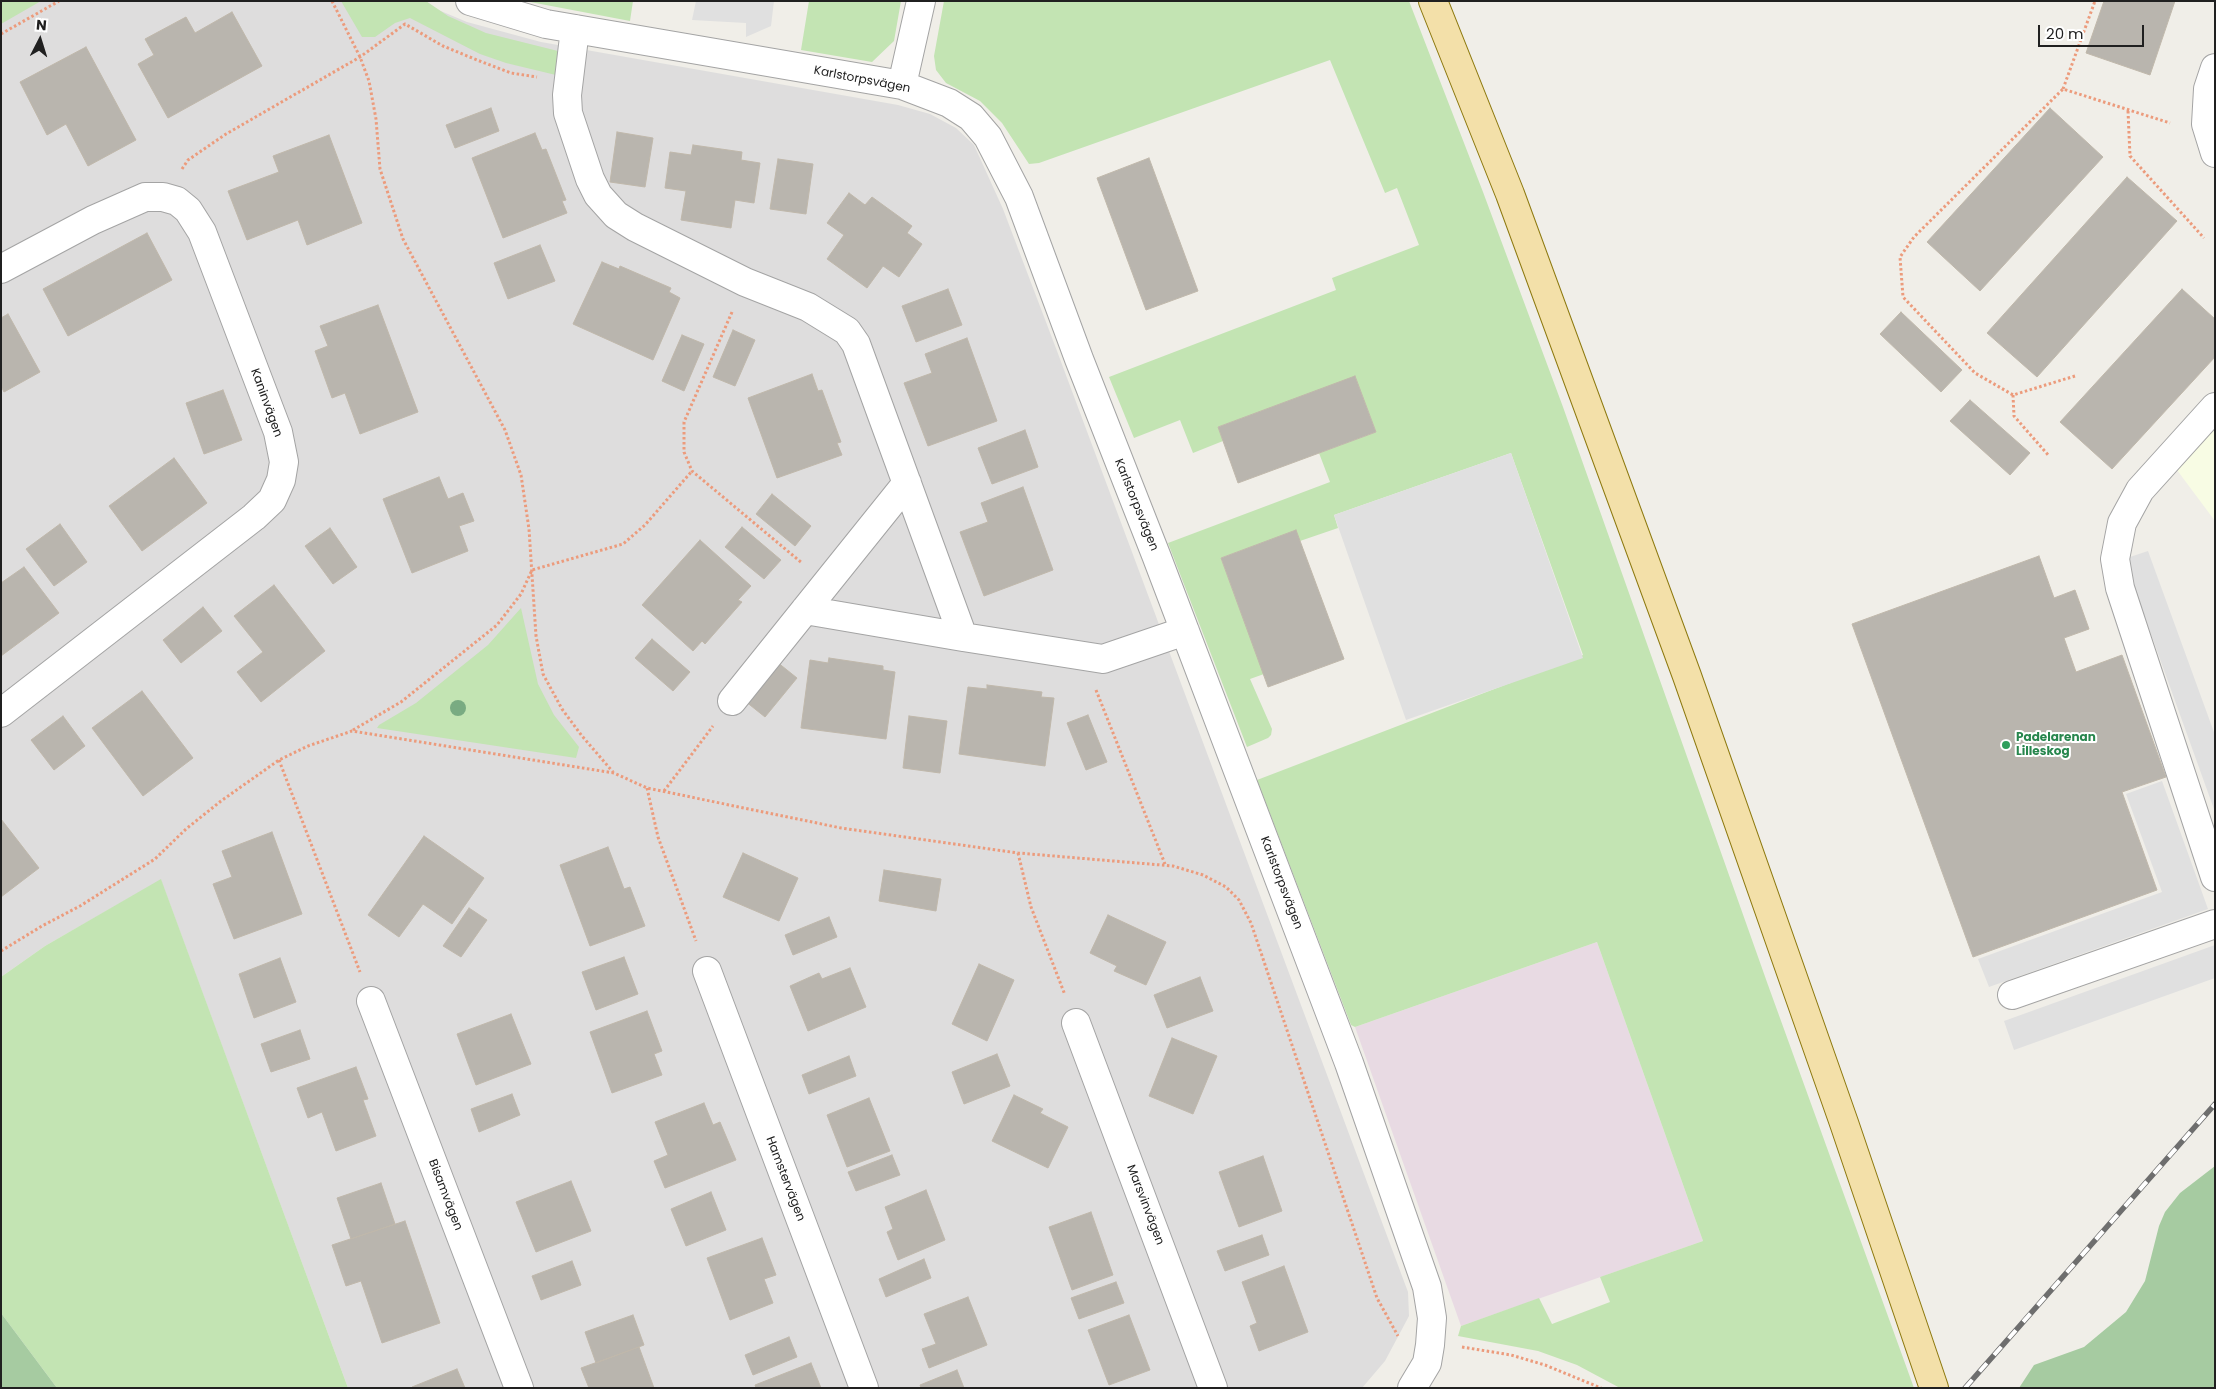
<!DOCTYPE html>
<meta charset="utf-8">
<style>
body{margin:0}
#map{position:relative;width:2216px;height:1389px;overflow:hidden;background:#f0eee8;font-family:Poppins,sans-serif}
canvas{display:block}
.frame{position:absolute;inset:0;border:2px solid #202020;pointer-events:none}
.north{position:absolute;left:15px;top:15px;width:50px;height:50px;-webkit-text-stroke:4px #fff;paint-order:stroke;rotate:5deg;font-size:14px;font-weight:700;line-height:20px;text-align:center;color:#202020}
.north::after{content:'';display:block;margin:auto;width:18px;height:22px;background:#202020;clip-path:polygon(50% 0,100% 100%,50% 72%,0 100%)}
.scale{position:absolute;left:2038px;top:25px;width:106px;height:22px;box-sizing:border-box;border:2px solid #202020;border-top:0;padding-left:6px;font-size:15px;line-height:18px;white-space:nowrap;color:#202020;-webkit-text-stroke:4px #fff;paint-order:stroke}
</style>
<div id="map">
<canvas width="2216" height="1389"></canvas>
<div class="frame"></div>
<div class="north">N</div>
<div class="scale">20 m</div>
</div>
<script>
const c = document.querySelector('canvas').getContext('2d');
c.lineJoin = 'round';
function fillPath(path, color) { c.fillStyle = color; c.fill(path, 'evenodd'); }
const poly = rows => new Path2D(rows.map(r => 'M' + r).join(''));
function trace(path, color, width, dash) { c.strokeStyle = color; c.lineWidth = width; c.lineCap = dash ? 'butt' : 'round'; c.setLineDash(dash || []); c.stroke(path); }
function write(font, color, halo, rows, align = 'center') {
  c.font = font + ' Poppins,sans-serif'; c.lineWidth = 4; c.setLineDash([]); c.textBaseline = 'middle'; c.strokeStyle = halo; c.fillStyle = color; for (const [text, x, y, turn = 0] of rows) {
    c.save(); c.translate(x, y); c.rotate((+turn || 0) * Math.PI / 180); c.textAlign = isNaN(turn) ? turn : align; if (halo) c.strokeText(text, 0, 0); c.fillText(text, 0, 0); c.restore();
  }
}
fillPath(poly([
 [1,1,417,1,467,22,541,42,898,105,930,114,956,128,974,145,1003,209,1057,351,1408,1292,1409,1316,1385,1361,1362,1388,348,1388,161,880,45,946,1,977]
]), '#dedddd');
fillPath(poly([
 [1597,942,1703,1241,1461,1326,1355,1027]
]), '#e8dae3');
fillPath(poly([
 [2215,427,2215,521,2177,470]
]), '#f8fce4');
fillPath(poly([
 [41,1,1,24,1,2],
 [341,1,426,1,448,16,486,33,558,51,560,53,560,76,506,63,480,54,410,18,395,23,375,37,362,37],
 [525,1,633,1,630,21],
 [809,1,901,1,894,41,872,62,801,50],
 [944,1,1409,1,1483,192,1563,407,1768,985,1914,1388,1620,1388,1577,1365,1538,1351,1458,1336,1461,1326,1539,1298,1552,1324,1610,1302,1600,1277,1703,1241,1597,942,1355,1027,1351,1025,1257,780,1583,655,1511,453,1334,515,1338,528,1300,541,1295,531,1221,558,1264,674,1250,679,1272,729,1271,735,1268,738,1247,747,1168,543,1330,482,1319,453,1376,432,1355,377,1218,427,1223,441,1193,453,1180,420,1134,438,1109,377,1336,290,1332,278,1419,245,1397,188,1385,193,1330,60,1039,163,1029,164,1002,123,980,101,946,83,936,70,934,56],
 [521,608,538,684,554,715,579,747,576,758,377,728,379,725,416,703,488,645],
 [161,879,348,1388,57,1388,1,1313,1,977,45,946]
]), '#c3e4b3');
fillPath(poly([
 [2215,1166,2215,1388,2019,1388,2034,1365,2084,1347,2126,1312,2145,1281,2159,1226,2165,1212,2180,1193],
 [1,1313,57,1388,1,1388]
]), '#a6cba1');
fillPath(poly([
 [696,1,774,1,771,26,746,37,746,23,692,20],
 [1511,453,1583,658,1406,720,1334,515],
 [2148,551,2215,735,2215,812,2124,559],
 [2162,781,2208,909,1989,987,1991,992,1978,959,2162,892,2126,794],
 [2215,945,2215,978,2014,1050,2004,1021]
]), '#e0e0e0');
const building = poly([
 [2104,1,2175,1,2150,75,2086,53,2104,1],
 [232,12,262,66,168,118,138,64,154,55,145,39,186,17,195,33,232,12],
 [86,47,136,140,88,166,66,124,47,135,20,82,86,47],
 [491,108,499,131,455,148,446,125,491,108],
 [2050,108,2103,157,1980,291,1927,242,2050,108],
 [617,132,653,138,645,187,610,182,617,132],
 [535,133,542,150,546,149,566,200,562,201,567,213,503,238,472,158,535,133],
 [329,135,362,223,307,245,298,220,247,240,228,191,279,172,273,156,329,135],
 [693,145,742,152,741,160,760,163,754,203,735,200,731,228,681,220,686,191,665,188,670,152,691,155,693,145],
 [1149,158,1198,291,1146,310,1097,178,1149,158],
 [778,159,813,164,806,214,770,209,778,159],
 [2127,177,2177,221,2037,377,1987,333,2127,177],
 [849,193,865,205,872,197,912,226,907,233,922,244,899,277,883,266,867,288,827,259,844,235,827,223,849,193],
 [147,233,172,280,68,336,43,289,147,233],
 [540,245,555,281,508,299,494,263,540,245],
 [602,262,619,269,620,266,671,288,669,292,680,298,653,360,573,324,602,262],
 [948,289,962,325,916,342,902,306,948,289],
 [2182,289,2215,319,2215,357,2112,469,2060,422,2182,289],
 [378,305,418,412,360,434,345,393,332,398,315,351,328,346,320,326,378,305],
 [1901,312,1962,370,1941,392,1880,334,1901,312],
 [8,314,40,372,4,392,1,386,1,318,8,314],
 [733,330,755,340,735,386,713,377,733,330],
 [682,335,704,344,684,391,662,381,682,335],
 [967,338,997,421,928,446,904,383,932,373,925,354,967,338],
 [812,374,818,391,822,390,841,442,837,443,842,455,777,478,748,398,812,374],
 [1355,376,1376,432,1238,483,1218,427,1355,376],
 [223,390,242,440,204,454,186,403,223,390],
 [1970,400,2030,453,2010,475,1950,421,1970,400],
 [1025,430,1038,467,992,484,978,448,1025,430],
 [174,458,207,503,142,551,109,506,174,458],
 [439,477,448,499,463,493,474,521,459,526,468,551,412,573,383,499,439,477],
 [1023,487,1053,570,984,596,960,532,988,522,981,503,1023,487],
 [772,494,811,526,795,546,756,514,772,494],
 [60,524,87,562,54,586,26,549,60,524],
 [742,527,781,560,764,579,725,547,742,527],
 [330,528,357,567,333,584,305,546,330,528],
 [1296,530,1344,659,1268,687,1221,558,1296,530],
 [700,540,751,586,738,600,742,602,705,644,702,641,693,651,642,605,700,540],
 [2039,556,2054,598,2075,590,2089,629,2064,638,2076,672,2122,655,2166,777,2122,792,2157,890,1973,957,1852,624,2039,556],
 [24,567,59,613,1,656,1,583,24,567],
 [274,585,325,651,261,702,237,672,263,652,234,616,274,585],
 [203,607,222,631,181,663,163,640,203,607],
 [652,639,690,672,673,691,635,658,652,639],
 [829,658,883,666,883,670,895,672,886,739,801,728,810,660,828,663,829,658],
 [777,662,797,678,765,717,745,701,777,662],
 [987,685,1042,692,1041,697,1054,698,1045,766,959,754,968,687,987,689,987,685],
 [142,691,193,758,143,796,92,728,142,691],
 [1088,715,1107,762,1086,770,1067,723,1088,715],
 [63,716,85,746,54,770,31,740,63,716],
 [909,716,947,721,940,773,903,768,909,716],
 [1,819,39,868,1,897,1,819],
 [272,832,302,914,234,939,213,884,232,877,222,851,272,832],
 [424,836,484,878,452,924,423,904,399,937,368,915,424,836],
 [608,847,624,889,630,887,645,926,590,946,560,865,608,847],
 [743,853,798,878,779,921,723,897,743,853],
 [884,870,941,879,936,911,879,901,884,870],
 [469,908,487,920,461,957,443,946,469,908],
 [1108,915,1166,942,1146,985,1114,971,1117,966,1090,953,1108,915],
 [829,917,837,937,793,955,785,935,829,917],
 [624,957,638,994,596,1010,582,972,624,957],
 [280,958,296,1002,254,1018,239,974,280,958],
 [979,964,1014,980,987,1041,952,1024,979,964],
 [850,968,866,1007,808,1031,790,986,819,973,822,979,850,968],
 [1200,977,1213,1011,1167,1028,1154,995,1200,977],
 [647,1011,662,1051,654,1054,662,1075,612,1093,590,1032,647,1011],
 [511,1014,531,1064,476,1085,457,1034,511,1014],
 [300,1030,310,1059,271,1072,261,1044,300,1030],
 [1172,1038,1217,1056,1193,1114,1149,1096,1172,1038],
 [997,1054,1010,1086,964,1104,952,1072,997,1054],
 [849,1056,856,1076,809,1094,802,1075,849,1056],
 [356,1067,368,1099,363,1100,376,1136,336,1151,322,1112,308,1118,297,1088,356,1067],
 [512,1094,520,1115,479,1132,471,1109,512,1094],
 [1014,1095,1043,1109,1040,1113,1068,1127,1048,1168,992,1141,1014,1095],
 [869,1098,890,1151,847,1167,827,1115,869,1098],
 [704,1103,713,1125,720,1122,736,1160,665,1188,654,1161,668,1155,655,1122,704,1103],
 [892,1155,900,1175,856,1191,848,1172,892,1155],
 [1263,1156,1282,1211,1239,1227,1219,1172,1263,1156],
 [571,1181,591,1231,536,1252,516,1202,571,1181],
 [381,1183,395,1224,351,1239,337,1198,381,1183],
 [926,1190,945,1240,898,1260,887,1232,893,1229,885,1207,926,1190],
 [711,1192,726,1230,686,1246,671,1209,711,1192],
 [1091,1212,1113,1275,1072,1290,1049,1227,1091,1212],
 [405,1221,440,1323,382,1343,361,1281,346,1286,332,1245,405,1221],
 [1262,1235,1269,1255,1225,1271,1217,1251,1262,1235],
 [762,1238,776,1275,764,1279,773,1303,730,1320,707,1258,762,1238],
 [924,1259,931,1278,886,1297,879,1279,924,1259],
 [572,1261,581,1285,541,1300,532,1276,572,1261],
 [1284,1266,1308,1332,1259,1351,1250,1326,1257,1323,1242,1282,1284,1266],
 [1116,1282,1124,1303,1079,1319,1071,1298,1116,1282],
 [968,1297,987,1345,929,1368,922,1349,936,1344,924,1314,968,1297],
 [633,1315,644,1345,596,1363,585,1332,633,1315],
 [1129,1315,1150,1370,1109,1385,1088,1330,1129,1315],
 [789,1337,797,1357,753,1375,745,1355,789,1337],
 [639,1347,654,1388,589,1388,581,1368,639,1347],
 [811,1363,821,1388,756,1388,755,1385,811,1363],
 [457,1369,465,1388,412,1388,412,1387,457,1369],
 [957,1370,964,1388,921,1388,920,1385,957,1370]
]);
fillPath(building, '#b9b5ae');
trace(building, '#c0b8ab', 1);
const minor = poly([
 [470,1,546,24,902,85,949,103,971,117,988,137,1019,197,1079,359,1156,555,1349,1063,1427,1287,1432,1318,1430,1345,1427,1363,1412,1388],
 [575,29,567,95,568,113,590,179,598,195,616,215,635,227,745,282,808,307,847,331,856,344,963,637,1103,659,1185,631],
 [2215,68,2208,89,2206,124,2215,153],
 [902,85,921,1],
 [1,269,93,220,145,197,163,197,177,201,188,210,202,232,278,432,284,462,281,480,272,500,254,517,1,713],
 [2215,407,2140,490,2122,523,2115,559,2120,588,2215,877],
 [805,610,963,637],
 [732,701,907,483],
 [707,971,864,1388],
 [2012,995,2215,924],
 [371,1001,519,1388],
 [1076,1023,1213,1388]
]);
const major = poly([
 [1433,1,1510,194,1687,676,1844,1123,1934,1388]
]);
trace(minor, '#a4a4a4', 30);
trace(major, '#8d790f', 30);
trace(poly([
 [332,1,360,57,369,81,376,119,380,169,403,239,505,430,521,475,529,529,536,636,543,674,562,709,582,736,613,772],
 [1,34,59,1],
 [2063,89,2095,1],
 [2128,111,2130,156,2204,238],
 [182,169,188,160,226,134,360,57,405,24,443,46,477,60,511,73,537,77],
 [732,312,684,422,684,452,692,471,802,563],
 [2075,376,2013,395,1975,373,1903,297,1900,257,1914,237,2063,89,2170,123],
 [2013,395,2014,416,2049,456],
 [1096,690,1165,864],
 [353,730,401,702,497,625,521,594,532,570,623,544,645,525,692,471],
 [279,760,360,972],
 [647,788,658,837,696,941],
 [664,791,713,726],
 [1018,853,1031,907,1065,995],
 [1,951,42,926,80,906,155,859,186,829,221,801,279,760,308,746,352,731,614,773,647,788,841,828,1018,853,1173,866,1203,875,1226,887,1239,900,1251,923,1377,1298,1398,1336],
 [1462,1347,1511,1355,1545,1365,1601,1388]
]), '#ec9b7c', 3, [2.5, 2.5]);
trace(minor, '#fff', 28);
trace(major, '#f3e0a9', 28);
const rail = poly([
 [1965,1388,2215,1104]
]);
trace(rail, '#6e6e6e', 5.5);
trace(rail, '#fff', 4, [11]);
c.fillStyle = '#79ab82';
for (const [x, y] of [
 [458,708]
]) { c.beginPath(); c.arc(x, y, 8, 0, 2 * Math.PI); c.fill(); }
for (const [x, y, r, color] of [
 [2006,745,5,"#2e9e5b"]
]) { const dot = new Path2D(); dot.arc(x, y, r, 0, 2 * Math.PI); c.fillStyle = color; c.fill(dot); trace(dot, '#fff', 2); }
write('12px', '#202020', '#fff', [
 ["Karlstorpsvägen",862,80,11],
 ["Kaninvägen",266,403,70],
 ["Karlstorpsvägen",1136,505,68],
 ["Karlstorpsvägen",1281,883,69],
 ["Hamstervägen",785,1179,69],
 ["Bisamvägen",445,1195,69],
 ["Marsvinvägen",1145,1205,69]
]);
write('bold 12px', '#27864d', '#fff', [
 ["Padelarenan",2016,738],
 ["Lilleskog",2016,752]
], 'left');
</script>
